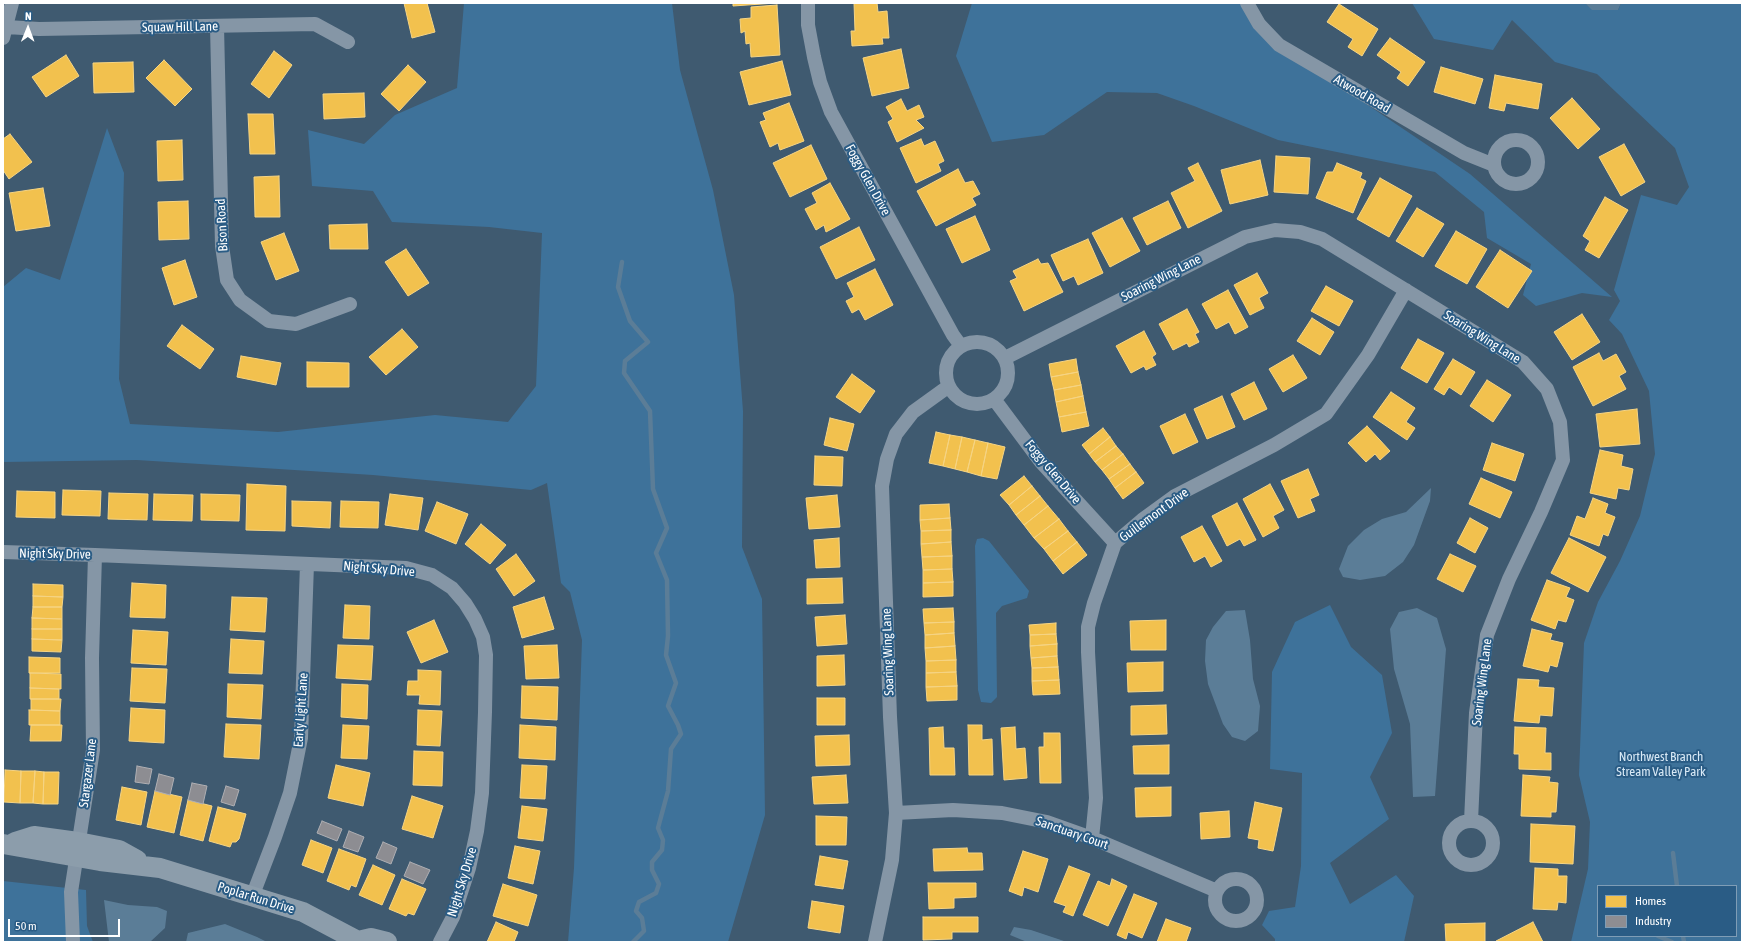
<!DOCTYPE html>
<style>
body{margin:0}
#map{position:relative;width:1745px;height:945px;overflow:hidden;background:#3f5a70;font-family:"Asap Condensed",sans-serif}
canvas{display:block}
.frame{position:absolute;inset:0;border:4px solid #fff;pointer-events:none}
.legend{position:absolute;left:1597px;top:885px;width:140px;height:52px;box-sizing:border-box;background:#2a5c85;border:1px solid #7f9db6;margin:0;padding:5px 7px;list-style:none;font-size:12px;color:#fff}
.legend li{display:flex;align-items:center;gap:8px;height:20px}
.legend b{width:20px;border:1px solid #7f9db6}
.north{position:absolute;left:8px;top:8px;width:40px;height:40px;-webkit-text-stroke:3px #2a5c85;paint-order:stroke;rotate:1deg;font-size:11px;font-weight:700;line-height:16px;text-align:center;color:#fff}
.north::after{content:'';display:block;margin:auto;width:14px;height:18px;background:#fff;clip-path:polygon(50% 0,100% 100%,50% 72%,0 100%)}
.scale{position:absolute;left:8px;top:919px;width:112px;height:18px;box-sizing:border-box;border:2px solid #fff;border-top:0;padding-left:5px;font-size:12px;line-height:14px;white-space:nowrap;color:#fff;-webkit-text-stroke:3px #2a5c85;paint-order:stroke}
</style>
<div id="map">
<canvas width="1745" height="945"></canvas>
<div class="frame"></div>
<ul class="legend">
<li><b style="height:11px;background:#f2c14e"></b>Homes</li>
<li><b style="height:11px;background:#8d8d92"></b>Industry</li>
</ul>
<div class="north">N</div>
<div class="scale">50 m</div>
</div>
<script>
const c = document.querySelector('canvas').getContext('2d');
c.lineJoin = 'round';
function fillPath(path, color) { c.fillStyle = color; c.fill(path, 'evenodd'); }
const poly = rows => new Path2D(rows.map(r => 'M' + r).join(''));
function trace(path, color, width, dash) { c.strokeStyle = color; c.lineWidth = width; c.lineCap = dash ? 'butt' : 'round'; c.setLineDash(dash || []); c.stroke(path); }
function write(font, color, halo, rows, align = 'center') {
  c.font = font + ' "Asap Condensed",sans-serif'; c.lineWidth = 4; c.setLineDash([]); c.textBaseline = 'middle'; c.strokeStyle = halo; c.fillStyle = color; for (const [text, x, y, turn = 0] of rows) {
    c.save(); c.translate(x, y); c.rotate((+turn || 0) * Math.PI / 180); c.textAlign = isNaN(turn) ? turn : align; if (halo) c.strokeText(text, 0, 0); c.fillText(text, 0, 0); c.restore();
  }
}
fillPath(poly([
 [464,3,672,3,680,70,713,190,734,295,743,411,742,547,762,599,765,815,728,942,568,942,574,868,582,640,570,592,561,583,547,483,531,490,373,475,137,460,3,462,3,287,26,268,60,280,107,128,124,173,119,379,130,424,278,432,435,415,508,422,536,386,542,233,489,227,392,222,373,191,312,186,308,130,364,144,395,115,457,88],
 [972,3,1247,3,1279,45,1470,174,1612,297,1582,293,1536,306,1523,295,1531,264,1487,238,1484,212,1435,172,1278,140,1194,106,1157,93,1107,92,1044,135,992,142,956,56],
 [1412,3,1585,3,1593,10,1618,10,1621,3,1742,3,1742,942,1571,942,1588,869,1590,822,1579,775,1584,643,1598,602,1620,561,1640,516,1655,454,1649,391,1622,334,1609,320,1620,301,1614,290,1641,195,1677,205,1689,187,1675,148,1597,74,1555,62,1512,20,1493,50,1434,39],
 [1598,886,1736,886,1736,936,1598,936],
 [983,538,989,541,1029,591,1027,598,1002,606,996,613,997,697,991,703,981,702,978,690,975,546,977,539],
 [1330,605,1351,647,1382,675,1392,733,1370,777,1389,819,1330,863,1350,904,1396,875,1414,896,1404,942,1275,942,1275,939,1262,925,1269,911,1295,907,1301,866,1302,773,1270,769,1272,672,1295,622],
 [3,881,86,890,87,926,93,942,3,942]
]), '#3e729a');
fillPath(poly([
 [1585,3,1621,3,1618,10,1592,10],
 [1431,488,1430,501,1414,545,1403,562,1385,576,1360,580,1343,577,1339,569,1348,546,1364,530,1382,519,1406,512],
 [1417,608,1437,618,1446,649,1435,796,1413,797,1410,724,1394,669,1390,629,1399,612],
 [1245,610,1250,640,1253,679,1260,706,1258,731,1245,741,1232,737,1223,724,1208,684,1205,661,1206,640,1213,627,1226,611],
 [104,900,128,905,157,907,167,911,165,928,150,942,109,942],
 [225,924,257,937,267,942,186,942,188,933],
 [1014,927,1031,930,1067,942,1027,942,1010,935]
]), '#5b7d97');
const homes = poly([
 [404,3,427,3,435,32,412,38,404,3],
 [733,3,776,3,733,6,733,3],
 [854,3,877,3,878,12,887,11,889,38,882,38,883,44,852,46,851,31,855,31,854,3],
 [1339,4,1378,29,1362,56,1348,47,1353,39,1327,22,1339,4],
 [777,5,780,55,751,57,750,43,746,44,745,31,741,33,740,19,751,18,751,7,777,5],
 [1390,38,1425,62,1408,86,1397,78,1401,72,1377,55,1390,38],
 [901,49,909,88,872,96,863,58,901,49],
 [274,51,292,65,269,98,251,84,274,51],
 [66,55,79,76,46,97,32,77,66,55],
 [164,60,192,89,175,106,146,78,164,60],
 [782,61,791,95,749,105,740,72,782,61],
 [133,62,134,92,94,93,93,63,133,62],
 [408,65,426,82,399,111,381,94,408,65],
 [1441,67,1483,79,1475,104,1434,92,1441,67],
 [1495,75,1542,84,1538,109,1506,103,1504,111,1489,108,1495,75],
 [364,93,365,117,324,119,323,94,364,93],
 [1572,98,1600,129,1578,149,1550,118,1572,98],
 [901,99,907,111,919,105,924,117,916,120,924,128,897,142,888,122,893,119,886,107,901,99],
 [789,103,804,141,780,150,778,143,770,147,760,122,766,120,763,113,789,103],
 [248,114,273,114,275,154,250,154,248,114],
 [10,134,32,162,9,179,3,170,3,139,10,134],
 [921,139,924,146,935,141,944,161,938,164,941,171,916,183,900,148,921,139],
 [182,140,183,180,158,181,157,141,182,140],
 [1624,144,1645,182,1621,196,1599,157,1624,144],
 [811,145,827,179,790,197,773,163,811,145],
 [1276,156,1310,158,1308,194,1274,192,1276,156],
 [1260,160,1268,195,1230,204,1221,170,1260,160],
 [1198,163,1222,211,1188,228,1171,193,1195,181,1188,168,1198,163],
 [1337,163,1362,173,1360,178,1366,181,1353,213,1316,198,1327,172,1333,172,1337,163],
 [958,169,965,183,973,181,980,194,972,198,976,205,936,226,917,191,958,169],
 [279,176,280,217,255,217,254,177,279,176],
 [1380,178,1412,196,1389,237,1357,219,1380,178],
 [830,183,850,219,826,232,824,225,816,230,805,209,817,203,812,193,830,183],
 [43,188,50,226,16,231,9,193,43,188],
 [1605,197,1628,210,1599,258,1585,250,1590,241,1583,236,1605,197],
 [188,201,189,239,159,240,158,202,188,201],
 [1168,201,1181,228,1147,245,1133,218,1168,201],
 [1417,208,1444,224,1423,257,1396,241,1417,208],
 [975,216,990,250,962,263,946,229,975,216],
 [1122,218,1140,251,1110,267,1092,233,1122,218],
 [367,224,368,249,330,249,329,225,367,224],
 [859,227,875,260,836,279,820,247,859,227],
 [1456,231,1487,249,1467,284,1435,266,1456,231],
 [284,233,299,271,276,280,261,242,284,233],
 [1088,239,1103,273,1078,285,1074,276,1063,281,1051,255,1088,239],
 [406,249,429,283,408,296,385,262,406,249],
 [1500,250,1532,271,1508,308,1476,287,1500,250],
 [1038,259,1041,264,1048,263,1063,292,1024,311,1010,281,1017,278,1013,271,1038,259],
 [185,260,197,297,174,305,162,268,185,260],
 [875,269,893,305,865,320,859,309,852,313,846,301,854,297,847,283,875,269],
 [1257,273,1268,293,1259,298,1264,308,1250,315,1234,285,1257,273],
 [1326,286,1353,301,1339,326,1311,311,1326,286],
 [1228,290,1248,327,1235,334,1229,322,1216,329,1202,304,1228,290],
 [1187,309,1199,332,1195,334,1199,342,1189,347,1187,343,1173,350,1159,324,1187,309],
 [1582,314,1600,342,1572,360,1554,332,1582,314],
 [1312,318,1334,332,1320,355,1297,341,1312,318],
 [182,325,214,349,200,369,167,346,182,325],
 [402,329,418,347,386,375,369,357,402,329],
 [1144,331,1156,354,1152,357,1156,365,1146,370,1144,366,1131,373,1116,346,1144,331],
 [1418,339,1444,353,1427,383,1401,368,1418,339],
 [1599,353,1603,361,1616,354,1626,372,1619,376,1626,389,1593,406,1573,367,1599,353],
 [1293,355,1307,378,1283,392,1269,369,1293,355],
 [241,356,281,363,276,385,237,377,241,356],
 [1076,359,1078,372,1051,377,1049,364,1076,359],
 [1453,359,1475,372,1461,395,1449,387,1444,395,1434,389,1453,359],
 [307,362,349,363,349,387,307,387,307,362],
 [1078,372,1081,385,1054,390,1051,377,1078,372],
 [852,374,875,391,860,413,836,397,852,374],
 [1487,380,1511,395,1493,422,1470,406,1487,380],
 [1254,382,1267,409,1244,420,1231,394,1254,382],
 [1081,385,1083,396,1056,402,1054,390,1081,385],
 [1391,392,1415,408,1406,422,1415,428,1407,440,1373,417,1391,392],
 [1083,396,1086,412,1059,417,1056,402,1083,396],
 [1222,396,1235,427,1207,439,1194,409,1222,396],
 [1637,409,1640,444,1600,447,1596,414,1637,409],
 [1086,412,1089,426,1062,432,1059,417,1086,412],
 [1185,414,1198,442,1173,454,1160,426,1185,414],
 [830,418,854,424,847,451,824,445,830,418],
 [1367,426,1390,451,1380,460,1375,454,1366,462,1348,443,1367,426],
 [1103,428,1110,437,1089,454,1082,445,1103,428],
 [936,432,950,435,943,466,929,463,936,432],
 [950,435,962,437,955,469,943,466,950,435],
 [962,437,975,440,967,472,955,469,962,437],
 [1110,437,1116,446,1095,462,1089,454,1110,437],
 [975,440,988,443,981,476,967,472,975,440],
 [988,443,1005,447,997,479,981,476,988,443],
 [1492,443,1524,454,1515,481,1483,470,1492,443],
 [1116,446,1123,454,1102,470,1095,462,1116,446],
 [1600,450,1623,455,1621,466,1633,469,1629,490,1618,488,1616,499,1590,493,1600,450],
 [1123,454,1130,464,1109,479,1102,470,1123,454],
 [815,456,843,457,842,486,814,485,815,456],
 [1130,464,1136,472,1115,488,1109,479,1130,464],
 [1308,469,1319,495,1310,499,1315,511,1298,518,1281,481,1308,469],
 [1136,472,1144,483,1123,499,1115,488,1136,472],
 [1024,476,1032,486,1009,505,1000,495,1024,476],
 [1481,478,1512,492,1500,518,1469,504,1481,478],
 [247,484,286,486,285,531,246,530,247,484],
 [1270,484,1284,510,1273,516,1279,528,1263,537,1243,499,1270,484],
 [1032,486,1040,496,1016,515,1009,505,1032,486],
 [63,490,101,491,100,516,62,515,63,490],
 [17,491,55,492,55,518,16,517,17,491],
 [109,493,148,494,147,520,108,519,109,493],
 [154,494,193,495,192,521,153,520,154,494],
 [201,494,240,495,239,521,201,520,201,494],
 [390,494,423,498,418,530,385,525,390,494],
 [837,495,840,527,809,529,806,498,837,495],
 [1040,496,1048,506,1024,525,1016,515,1040,496],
 [1593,498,1608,504,1605,513,1615,517,1608,536,1603,534,1599,546,1570,535,1577,516,1585,519,1593,498],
 [292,501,331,502,330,528,292,526,292,501],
 [341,501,379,502,378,528,340,527,341,501],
 [437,502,468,514,456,544,425,531,437,502],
 [1237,503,1256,540,1244,546,1240,539,1227,546,1212,516,1237,503],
 [949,504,950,518,920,520,920,505,949,504],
 [1048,506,1059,519,1034,538,1024,525,1048,506],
 [950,518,951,530,921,531,920,520,950,518],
 [1470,518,1488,528,1475,553,1457,543,1470,518],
 [1059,519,1068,531,1044,549,1034,538,1059,519],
 [481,524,506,545,490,564,465,544,481,524],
 [1202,526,1222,561,1211,567,1205,556,1194,562,1181,537,1202,526],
 [951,530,951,542,921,544,921,531,951,530],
 [1068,531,1077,542,1053,561,1044,549,1068,531],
 [839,538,840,567,816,568,814,540,839,538],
 [1569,538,1606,557,1588,592,1551,573,1569,538],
 [951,542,952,556,922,557,921,544,951,542],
 [1077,542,1087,555,1063,574,1053,561,1077,542],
 [516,554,535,581,514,596,496,569,516,554],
 [1450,554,1476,566,1463,592,1437,579,1450,554],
 [952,556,952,569,923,570,922,557,952,556],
 [952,569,953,582,923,583,923,570,952,569],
 [842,578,843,603,807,604,807,579,842,578],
 [1547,580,1570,588,1566,597,1574,600,1566,622,1558,620,1555,629,1531,620,1547,580],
 [953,582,953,596,923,597,923,583,953,582],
 [132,583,166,585,165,618,130,617,132,583],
 [33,584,63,585,63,597,33,596,33,584],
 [33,596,63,597,62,607,33,607,33,596],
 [232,597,267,598,265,632,230,630,232,597],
 [544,597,554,629,522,638,513,607,544,597],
 [345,605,370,606,369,639,343,638,345,605],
 [33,607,62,607,62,619,32,618,33,607],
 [953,608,954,622,924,623,923,609,953,608],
 [845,615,847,644,817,646,815,617,845,615],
 [32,618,62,619,62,629,32,629,32,618],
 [434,620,448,652,421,663,407,632,434,620],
 [1166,620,1166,650,1131,650,1130,621,1166,620],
 [954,622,954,633,925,635,924,623,954,622],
 [1056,623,1056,634,1030,635,1029,625,1056,623],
 [32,629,62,629,62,640,32,639,32,629],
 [1532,629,1552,634,1550,640,1563,643,1557,667,1550,665,1548,672,1523,666,1532,629],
 [133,630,168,632,166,665,131,663,133,630],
 [954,633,955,646,925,648,925,635,954,633],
 [1056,634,1057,644,1030,646,1030,635,1056,634],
 [32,639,62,640,61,652,32,651,32,639],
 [231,639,264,641,262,674,229,673,231,639],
 [1057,644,1057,656,1031,658,1030,646,1057,644],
 [338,645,373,646,371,680,336,678,338,645],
 [557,645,559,678,526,679,524,646,557,645],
 [955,646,956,660,926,661,925,648,955,646],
 [844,655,845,685,817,686,817,656,844,655],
 [1057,656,1058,667,1032,668,1031,658,1057,656],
 [29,657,60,658,60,673,29,673,29,657],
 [956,660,956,672,926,673,926,661,956,660],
 [1163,662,1163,691,1128,692,1127,663,1163,662],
 [1058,667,1059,680,1032,681,1032,668,1058,667],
 [132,668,167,669,165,703,130,701,132,668],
 [418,670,441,671,440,705,419,704,420,695,407,695,408,681,418,681,418,670],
 [956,672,957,686,926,687,926,673,956,672],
 [30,673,61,674,61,689,30,688,30,673],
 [1518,679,1539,680,1538,687,1554,688,1552,716,1540,715,1539,723,1514,721,1518,679],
 [1059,680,1060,694,1033,695,1032,681,1059,680],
 [228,684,263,685,261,719,227,717,228,684],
 [342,684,368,685,367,719,341,717,342,684],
 [522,686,558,687,557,720,521,718,522,686],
 [957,686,957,700,927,701,926,687,957,686],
 [30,688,59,689,59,699,30,699,30,688],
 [817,698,845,698,845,725,817,725,817,698],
 [31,699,61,699,60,711,31,710,31,699],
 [1166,705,1167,734,1131,735,1131,706,1166,705],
 [131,708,165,710,164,743,129,741,131,708],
 [29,710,60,711,60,725,29,725,29,710],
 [418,710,442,711,440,746,417,745,418,710],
 [226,724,261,725,259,759,224,757,226,724],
 [31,725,62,725,61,741,30,741,31,725],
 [343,725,369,726,367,759,341,758,343,725],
 [520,725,556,727,555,760,519,758,520,725],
 [968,725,982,725,982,740,992,739,993,775,969,775,968,725],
 [943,727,944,748,954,748,955,775,930,775,929,728,943,727],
 [1015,727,1016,749,1025,748,1027,778,1004,780,1001,728,1015,727],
 [1515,727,1546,728,1545,753,1551,753,1551,770,1519,769,1519,754,1514,754,1515,727],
 [1044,733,1060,733,1061,783,1040,783,1039,747,1044,747,1044,733],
 [849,735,850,765,816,766,815,736,849,735],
 [1169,745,1169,774,1134,774,1133,746,1169,745],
 [414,751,443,752,442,786,413,785,414,751],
 [336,765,370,773,363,806,328,798,336,765],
 [522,765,547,766,545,799,520,798,522,765],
 [5,770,21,771,20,803,4,802,5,770],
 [21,771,35,771,33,803,20,803,21,771],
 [35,771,44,772,43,804,33,803,35,771],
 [44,772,59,772,58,804,43,804,44,772],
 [846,775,848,803,814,804,812,777,846,775],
 [1523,775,1550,777,1549,782,1558,783,1556,812,1551,812,1551,817,1521,816,1523,775],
 [122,787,147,792,141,825,116,820,122,787],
 [1171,787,1171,816,1136,817,1135,788,1171,787],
 [155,791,182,797,174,833,147,827,155,791],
 [412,796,443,806,433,838,402,829,412,796],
 [188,800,212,806,203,841,180,835,188,800],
 [1255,802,1282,808,1273,851,1258,848,1259,840,1248,838,1255,802],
 [522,806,547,809,543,841,518,838,522,806],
 [218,807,246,814,239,839,236,842,232,842,230,847,209,841,218,807],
 [1229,811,1230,837,1201,839,1200,813,1229,811],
 [816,816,847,817,846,845,816,845,816,816],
 [1531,824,1575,826,1573,864,1530,862,1531,824],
 [311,840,332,848,323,873,302,865,311,840],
 [515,846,540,851,533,884,508,878,515,846],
 [967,848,968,853,982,853,983,870,934,871,933,849,967,848],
 [339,849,366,859,356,887,351,885,349,890,327,881,339,849],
 [1023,851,1048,859,1038,892,1024,887,1022,896,1009,891,1023,851],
 [820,856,848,861,843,889,815,885,820,856],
 [373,865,395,875,382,905,359,895,373,865],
 [1069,866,1090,874,1073,916,1063,912,1066,906,1054,902,1069,866],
 [1535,868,1558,869,1558,876,1567,876,1566,903,1558,902,1557,910,1533,909,1535,868],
 [402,879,426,889,414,915,408,913,406,916,389,909,402,879],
 [1112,879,1127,886,1108,926,1083,915,1098,881,1110,886,1112,879],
 [928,883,976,883,976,897,954,898,954,908,929,909,928,883],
 [503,884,537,895,528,926,493,916,503,884],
 [1134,894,1157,903,1142,938,1128,932,1126,939,1117,935,1134,894],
 [812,901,844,906,840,933,808,928,812,901],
 [923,917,978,917,978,932,952,932,952,939,923,940,923,917],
 [1166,919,1191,928,1186,942,1157,942,1166,919],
 [496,922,518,932,514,942,487,942,496,922],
 [1533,922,1543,942,1496,942,1496,941,1533,922],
 [1485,923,1485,942,1446,942,1445,924,1485,923]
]);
fillPath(homes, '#f2c14e');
trace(homes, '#f6d483', 1);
const industry = poly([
 [137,766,152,769,149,784,135,782,137,766],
 [159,774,174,778,170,795,155,791,159,774],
 [192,783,207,786,203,804,188,800,192,783],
 [226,786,239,790,234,806,221,802,226,786],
 [322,821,342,829,337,841,317,833,322,821],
 [349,831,364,837,358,852,343,847,349,831],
 [383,842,397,848,391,864,376,858,383,842],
 [410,862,430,870,423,884,404,876,410,862]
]);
fillPath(industry, '#8d8d92');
trace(industry, '#afafb3', 1);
trace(poly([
 [622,262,618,287,630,321,648,342,625,361,624,373,650,411,653,489,667,528,656,553,667,580,668,636,666,655,676,683,668,706,678,725,681,734,671,749,668,791,658,828,663,840,662,850,652,862,652,870,659,884,656,893,639,902,636,911,642,918,644,931,633,942],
 [1673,853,1677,886],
 [1658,936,1672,942],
 [1683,936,1684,942]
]), '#5b7d97', 4.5);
trace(poly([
 [808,3,808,25,814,57,820,82,831,112,953,335,961,346],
 [1247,3,1259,24,1279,45,1464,153,1494,165],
 [217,26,222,246,227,280,240,300,269,321,296,324,350,304],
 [7,27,39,29,315,24,348,42],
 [3,38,12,3],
 '1494 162a22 22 0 1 1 44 0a22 22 0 1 1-44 0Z',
 '946 373a31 31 0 1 1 62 0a31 31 0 1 1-62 0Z',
 [1005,358,1245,237,1275,230,1300,232,1322,239,1523,362,1547,389,1560,422,1563,460,1541,512,1509,579,1487,635,1476,713,1471,821],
 [994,399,1041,462,1115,543],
 [3,552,95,555,406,568,432,575,452,588,465,603,475,619,483,637,486,655,485,712,482,793,477,831,469,868,453,917,440,942],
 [896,813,953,810,1002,813,1047,822,1092,838,1217,891],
 '1449 843a22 22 0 1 1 44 0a22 22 0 1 1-44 0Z',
 [1092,838,1096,798,1088,652,1088,627,1094,603,1115,543,1142,520,1175,496,1274,445,1326,414,1368,355,1406,290],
 '1215 900a21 21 0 1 1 42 0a21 21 0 1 1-42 0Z',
 [252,897,275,837,290,793,301,738,307,564],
 [73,942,71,892,93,750,92,658,95,555],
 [875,942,892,860,896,813,890,717,882,486,887,459,896,434,913,412,949,386]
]), '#8596a6', 14);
trace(poly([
 [15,842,34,836,78,842,119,850,137,860],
 [3,844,100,861,160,868,303,912,360,942],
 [358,941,371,938,387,942]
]), '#8c9dab', 20);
write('13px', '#fff', '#2a5c85', [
 ["Squaw Hill Lane",180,27,-1],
 ["Atwood Road",1362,94,30],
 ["Foggy Glen Drive",868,180,61],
 ["Bison Road",222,225,-93],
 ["Soaring Wing Lane",1161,278,-27],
 ["Soaring Wing Lane",1482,337,32],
 ["Foggy Glen Drive",1053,472,50],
 ["Guillemont Drive",1154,515,-36],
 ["Night Sky Drive",55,554,1],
 ["Night Sky Drive",379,569,5],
 ["Soaring Wing Lane",888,652,-92],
 ["Soaring Wing Lane",1482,682,-83],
 ["Early Light Lane",301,710,-86],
 ["Stargazer Lane",88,773,-83],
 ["Sanctuary Court",1072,833,19],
 ["Night Sky Drive",462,882,-73],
 ["Poplar Run Drive",256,898,17]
]);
write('13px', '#d8e9f6', '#2a5c85', [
 ["Northwest Branch",1661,757],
 ["Stream Valley Park",1661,772]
]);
</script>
